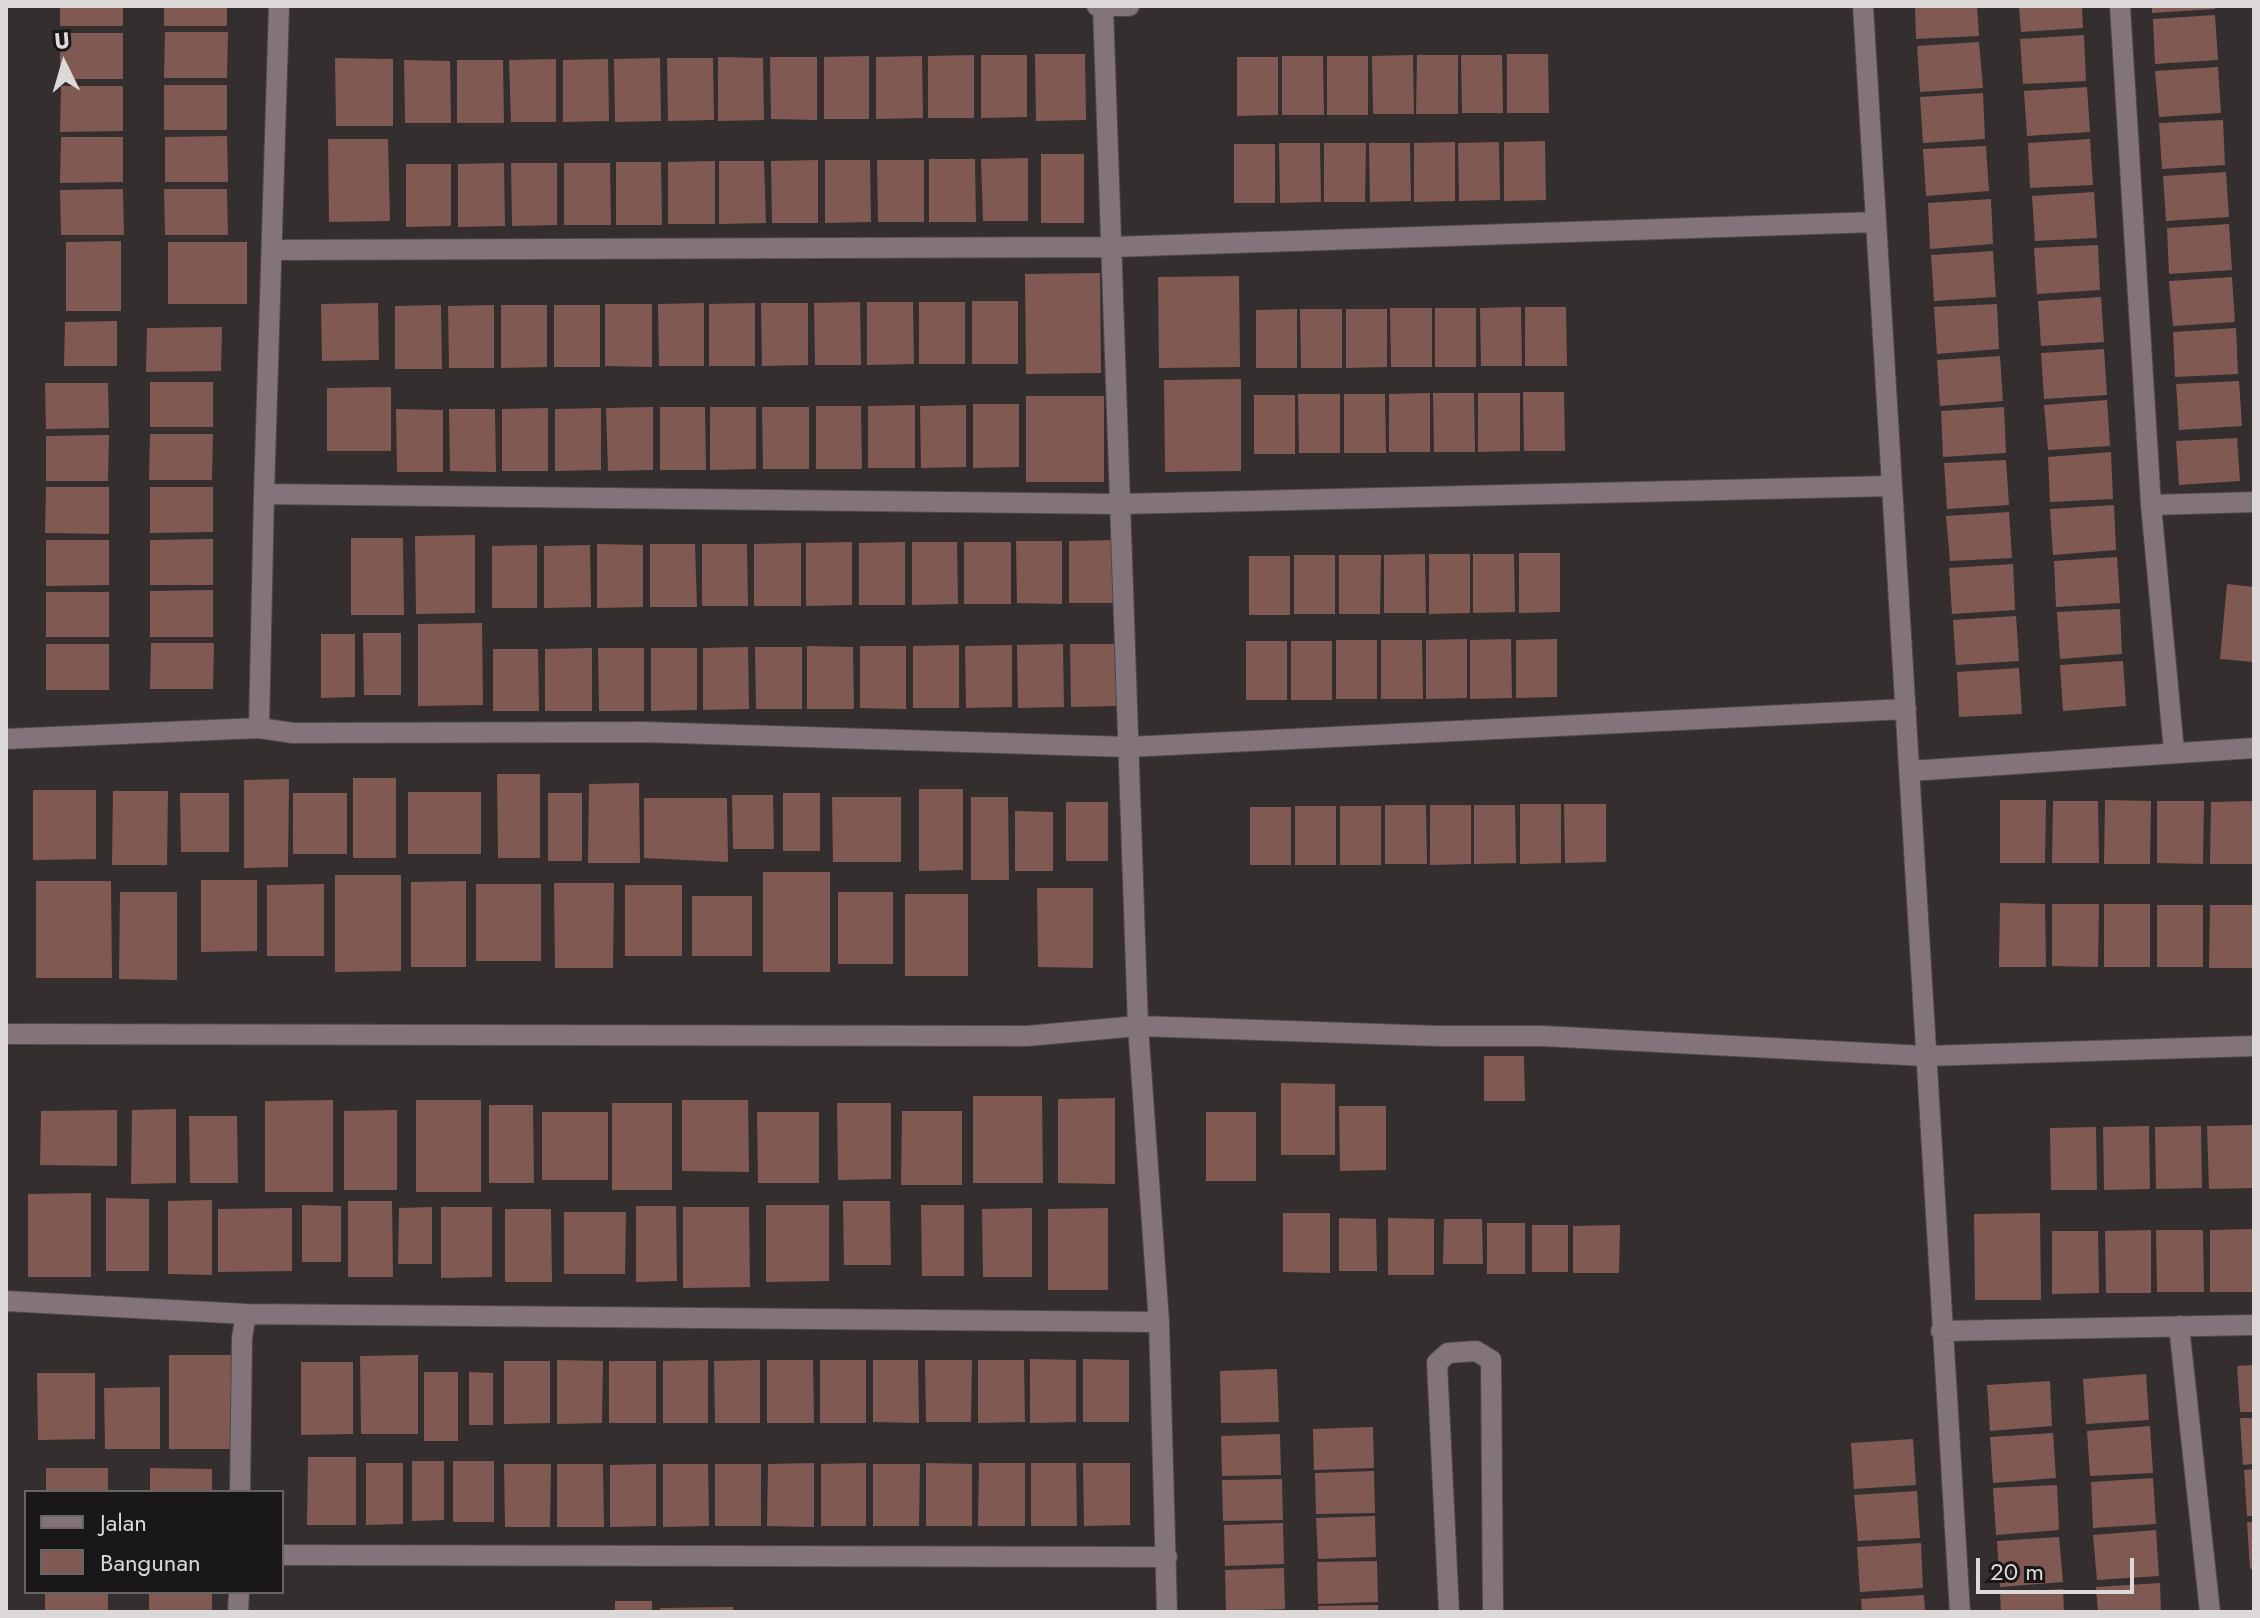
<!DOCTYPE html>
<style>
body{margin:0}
#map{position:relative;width:2260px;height:1618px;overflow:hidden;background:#342e2e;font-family:Jost,sans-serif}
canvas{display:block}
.frame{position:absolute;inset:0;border:8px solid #ddd9d9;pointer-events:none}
.legend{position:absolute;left:24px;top:1490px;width:260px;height:104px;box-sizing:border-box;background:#191717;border:2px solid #676565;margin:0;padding:10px 14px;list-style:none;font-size:24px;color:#ddd9d9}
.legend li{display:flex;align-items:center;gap:16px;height:40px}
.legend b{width:40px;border:2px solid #676565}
.north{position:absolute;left:24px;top:24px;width:80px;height:80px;-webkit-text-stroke:6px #191717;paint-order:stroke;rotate:355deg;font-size:22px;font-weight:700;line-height:32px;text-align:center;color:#ddd9d9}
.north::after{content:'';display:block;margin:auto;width:28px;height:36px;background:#ddd9d9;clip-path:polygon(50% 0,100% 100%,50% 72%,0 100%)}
.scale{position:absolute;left:1976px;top:1558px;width:158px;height:36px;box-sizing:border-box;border:4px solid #ddd9d9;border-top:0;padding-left:10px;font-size:24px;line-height:28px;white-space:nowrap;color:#ddd9d9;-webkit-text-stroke:6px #191717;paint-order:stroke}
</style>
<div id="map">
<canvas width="2260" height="1618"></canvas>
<div class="frame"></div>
<ul class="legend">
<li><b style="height:10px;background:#83737b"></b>Jalan</li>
<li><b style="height:22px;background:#815953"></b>Bangunan</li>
</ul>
<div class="north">U</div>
<div class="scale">20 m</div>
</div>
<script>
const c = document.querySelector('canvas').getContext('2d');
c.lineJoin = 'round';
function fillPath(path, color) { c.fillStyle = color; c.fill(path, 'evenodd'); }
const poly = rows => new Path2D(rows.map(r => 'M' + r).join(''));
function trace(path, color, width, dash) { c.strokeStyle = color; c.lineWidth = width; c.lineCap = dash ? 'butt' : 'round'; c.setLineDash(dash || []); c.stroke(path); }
fillPath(poly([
 [60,6,123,6,123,26,60,26],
 [164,6,227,6,227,26,164,26],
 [1915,6,1977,6,1979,36,1916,39],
 [2019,6,2082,6,2083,28,2021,32],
 [2152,6,2215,6,2215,9,2152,13],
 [2215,15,2218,60,2155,64,2153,19],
 [165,32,228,32,227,78,164,78],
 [60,33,123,33,123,79,60,79],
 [2084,35,2086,81,2023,84,2020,39],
 [1979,42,1983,88,1920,92,1917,46],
 [1035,54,1085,54,1086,120,1036,121],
 [1507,54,1548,54,1549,113,1507,113],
 [974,55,974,118,928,118,928,56],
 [981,55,1027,55,1027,117,981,118],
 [1413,55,1414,114,1373,114,1372,56],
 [1417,55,1458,55,1458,114,1416,114],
 [1461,55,1502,55,1503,113,1462,113],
 [869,56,869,119,824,119,824,57],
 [922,56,923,118,876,119,876,57],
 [1282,56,1323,56,1324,115,1282,115],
 [1327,56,1368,56,1368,115,1327,115],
 [718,57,763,58,764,120,718,121],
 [770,57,817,57,817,120,771,119],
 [1237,57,1278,57,1278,115,1237,116],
 [335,58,393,59,393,126,336,126],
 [660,58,661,121,615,122,614,59],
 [667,58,713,58,714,120,668,121],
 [556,59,556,122,511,122,509,60],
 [608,59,609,121,563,122,563,60],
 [404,60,450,61,451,123,405,123],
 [457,60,503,60,504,123,457,123],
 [2218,67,2221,113,2159,117,2155,71],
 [164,85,227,85,227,130,164,130],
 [61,86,123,86,123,131,60,132],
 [2087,87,2090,132,2027,136,2024,91],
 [1983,93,1985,139,1923,143,1920,97],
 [2223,120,2225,165,2162,169,2159,123],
 [227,136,228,182,165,182,165,137],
 [61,137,123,137,123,182,60,183],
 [328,139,388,139,390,221,329,222],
 [2090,139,2093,185,2030,188,2028,143],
 [1545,141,1546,200,1504,201,1504,142],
 [1455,142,1455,201,1414,202,1414,143],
 [1499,142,1500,200,1459,201,1458,143],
 [1279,143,1320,143,1321,202,1280,203],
 [1324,143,1366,143,1365,202,1324,202],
 [1369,143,1410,143,1411,201,1370,202],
 [1234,144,1275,144,1275,203,1234,203],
 [1986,146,1989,191,1926,196,1923,149],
 [1041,154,1084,154,1084,223,1041,223],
 [1028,158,1028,221,983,221,981,159],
 [929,159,975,159,976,222,929,222],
 [818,160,818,223,772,223,771,161],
 [825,160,870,160,871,222,825,223],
 [877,160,924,160,924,222,878,222],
 [715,161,715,224,668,224,668,162],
 [719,161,764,161,766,223,719,224],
 [616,162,661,162,662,225,616,225],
 [504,163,505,226,458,227,458,164],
 [511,163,557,163,557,225,512,226],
 [564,163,610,163,611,225,564,225],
 [406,164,451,164,451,226,406,227],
 [2226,172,2229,217,2166,221,2163,176],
 [123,189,124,235,61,235,60,190],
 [164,189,227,189,228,235,165,235],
 [2094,192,2097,238,2035,241,2032,196],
 [1991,199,1993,244,1930,249,1928,203],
 [2229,224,2232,270,2169,274,2167,228],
 [121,241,121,311,66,311,66,242],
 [168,242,247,242,247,304,168,304],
 [2098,245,2100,290,2037,294,2034,248],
 [1993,251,1996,297,1934,301,1931,255],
 [1100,273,1101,373,1026,374,1025,274],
 [1239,276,1240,367,1159,368,1158,277],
 [2232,277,2235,322,2173,326,2169,281],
 [2101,297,2104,342,2041,346,2038,301],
 [972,301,1018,301,1018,364,972,364],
 [860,302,861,365,815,365,814,303],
 [867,302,913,302,914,364,867,365],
 [919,302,965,302,965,364,919,364],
 [378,303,379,360,322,361,321,304],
 [704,303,704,366,659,366,658,304],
 [755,303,755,366,709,366,709,304],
 [761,303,808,303,808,365,762,366],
 [605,304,652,304,652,367,605,366],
 [1997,304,1999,349,1937,354,1934,307],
 [441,305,442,369,395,369,395,306],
 [494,305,494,368,449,368,448,306],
 [501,305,547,305,547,367,501,368],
 [554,305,600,305,600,367,554,367],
 [1521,307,1522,366,1481,366,1480,308],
 [1525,307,1566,307,1567,366,1525,366],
 [1390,308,1432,308,1432,367,1391,367],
 [1435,308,1476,308,1476,367,1435,367],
 [1297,309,1297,368,1256,368,1256,310],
 [1300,309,1342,309,1342,368,1301,368],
 [1346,309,1387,309,1387,367,1346,368],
 [117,321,117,366,64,366,65,322],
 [222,327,221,371,146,372,147,328],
 [2236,328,2238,374,2175,377,2173,332],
 [2104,349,2107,395,2044,399,2041,353],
 [2000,356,2003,401,1940,406,1937,360],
 [1241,379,1241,471,1165,472,1164,380],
 [2239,381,2242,426,2179,430,2176,384],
 [150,382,213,382,213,427,150,427],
 [45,383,108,383,109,428,46,429],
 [391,387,391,451,327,451,327,388],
 [1523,392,1564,392,1565,451,1524,451],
 [1430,393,1430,452,1389,452,1389,394],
 [1433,393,1474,393,1475,452,1434,452],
 [1478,393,1520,393,1520,451,1478,452],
 [1298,394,1340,394,1340,453,1299,453],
 [1344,394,1385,394,1386,453,1344,453],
 [1254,395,1295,395,1295,454,1254,454],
 [1026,396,1104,396,1104,482,1026,482],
 [2107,400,2110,446,2048,450,2044,405],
 [973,404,1019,404,1019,467,973,468],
 [915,405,915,468,868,468,868,406],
 [966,405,966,467,921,468,920,406],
 [816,406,861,406,862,469,816,469],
 [653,407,653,470,608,471,606,408],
 [660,407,705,407,706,470,660,470],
 [710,407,756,407,756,469,710,470],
 [762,407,809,407,809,469,763,469],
 [2004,407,2006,453,1943,457,1941,411],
 [548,408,548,471,502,471,502,409],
 [601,408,601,470,555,471,555,409],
 [396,409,443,410,443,472,397,472],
 [449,409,495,409,496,472,450,471],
 [150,434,213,434,212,480,149,480],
 [109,435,108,481,46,481,46,436],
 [2237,438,2240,481,2179,485,2176,441],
 [2111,452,2113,499,2050,502,2048,457],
 [2006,460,2009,505,1947,509,1944,463],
 [46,487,109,487,109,534,45,533],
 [150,487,213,487,213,532,150,533],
 [2114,505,2116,550,2053,555,2050,509],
 [2009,512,2012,558,1950,561,1946,516],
 [475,535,475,613,416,614,415,536],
 [351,538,403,538,404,615,351,615],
 [213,539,213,585,150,585,150,540],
 [46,540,109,540,109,585,46,586],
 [1115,540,1116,603,1069,603,1069,541],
 [1016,541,1062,541,1062,604,1017,603],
 [852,542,852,605,806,606,806,543],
 [905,542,905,605,859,605,859,543],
 [912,542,957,542,958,604,912,605],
 [964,542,1011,542,1011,604,964,604],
 [801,543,801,606,754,606,754,544],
 [597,544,643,545,643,607,597,608],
 [650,544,695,544,697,607,650,607],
 [702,544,747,544,748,606,702,606],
 [537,545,537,608,492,608,492,546],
 [590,545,591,607,544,608,544,546],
 [1519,553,1560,553,1560,612,1519,613],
 [1425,554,1426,613,1384,613,1384,555],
 [1429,554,1470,554,1470,613,1429,614],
 [1473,554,1514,554,1515,612,1473,613],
 [1294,555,1335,555,1335,614,1294,614],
 [1339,555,1381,555,1380,614,1339,614],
 [1249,556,1290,556,1290,615,1249,615],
 [2117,557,2120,603,2056,607,2054,561],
 [2013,564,2015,610,1952,614,1949,568],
 [2227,584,2254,587,2254,662,2220,659],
 [213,590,213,637,150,637,150,591],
 [46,592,109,592,109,637,46,637],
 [2120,609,2122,654,2060,659,2057,612],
 [2016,616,2019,661,1956,665,1953,620],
 [482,623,483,705,418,706,418,624],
 [363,633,401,633,401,695,364,695],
 [321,634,355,634,355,697,321,698],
 [1467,639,1467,698,1426,699,1426,640],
 [1511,639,1512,698,1470,699,1470,640],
 [1557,639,1557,697,1516,698,1516,640],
 [1336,640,1377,640,1377,699,1336,699],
 [1381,640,1422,640,1423,699,1381,699],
 [1246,641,1287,641,1287,700,1246,700],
 [1291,641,1332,641,1332,700,1291,700],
 [151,643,214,643,213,689,150,689],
 [46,644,109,644,109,690,46,690],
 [1063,644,1064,707,1018,708,1017,645],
 [1070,644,1116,644,1117,706,1071,707],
 [959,645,959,708,913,708,913,646],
 [1012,645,1012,707,966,708,965,646],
 [807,646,853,647,854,709,807,709],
 [860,646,906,646,906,709,860,708],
 [748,647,749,709,703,710,703,648],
 [755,647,802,647,802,709,756,709],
 [592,648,592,711,545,711,545,649],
 [598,648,644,648,644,711,599,711],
 [651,648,697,648,697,710,651,711],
 [493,649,538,649,539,711,493,711],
 [2123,661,2126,706,2063,711,2060,665],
 [2019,668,2022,714,1959,717,1957,672],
 [497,774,540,774,540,858,498,858],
 [353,778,396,778,396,858,353,858],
 [289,779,288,867,244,868,244,780],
 [639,783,640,863,588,863,589,784],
 [919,789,963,789,963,870,919,871],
 [33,790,96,790,96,859,33,860],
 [113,791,168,791,167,865,112,865],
 [408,792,481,792,481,854,408,854],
 [180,793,229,793,229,852,181,852],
 [293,793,347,793,347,854,293,854],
 [548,793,582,793,582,861,548,861],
 [783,793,820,793,820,851,783,851],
 [732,795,773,795,774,849,733,849],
 [832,797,901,797,901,862,833,862],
 [971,797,1008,797,1009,880,971,880],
 [644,798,727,798,728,862,644,858],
 [2000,800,2046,800,2045,863,2000,863],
 [2105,800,2151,801,2150,864,2104,864],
 [2053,801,2098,801,2099,863,2052,863],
 [2157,801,2204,801,2203,864,2157,863],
 [2254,801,2254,864,2210,864,2211,802],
 [1066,802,1108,802,1108,861,1066,861],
 [1520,804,1561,804,1561,863,1520,864],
 [1564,804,1606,804,1606,862,1565,863],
 [1385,805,1426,805,1427,864,1385,864],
 [1430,805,1471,805,1471,864,1430,865],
 [1474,805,1515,805,1516,863,1474,864],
 [1295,806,1336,806,1336,865,1295,865],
 [1340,806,1381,806,1381,865,1340,865],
 [1250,807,1291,807,1291,865,1250,865],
 [1015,811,1053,812,1053,871,1015,871],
 [763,872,830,872,830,972,763,972],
 [335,875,401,875,401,971,335,972],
 [201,880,257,880,257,951,201,952],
 [36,881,111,881,112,978,36,978],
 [466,881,466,967,411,967,411,882],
 [554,883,614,883,613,968,555,968],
 [324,884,324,956,267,956,267,885],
 [476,884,541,884,541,961,476,961],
 [625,885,682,885,682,956,625,956],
 [1037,888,1093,888,1093,968,1038,967],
 [120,892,177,892,177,980,119,979],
 [838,892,893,892,893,964,838,964],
 [905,894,968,894,968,976,905,976],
 [692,896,752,896,752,956,692,956],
 [2000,903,2045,904,2046,967,1999,967],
 [2052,904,2099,904,2098,967,2052,966],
 [2104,904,2150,904,2150,967,2104,967],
 [2157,905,2203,905,2203,967,2157,967],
 [2210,905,2254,905,2254,968,2209,968],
 [1484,1056,1524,1056,1525,1101,1484,1101],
 [1281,1083,1335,1084,1335,1155,1281,1155],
 [973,1096,1042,1096,1043,1183,973,1183],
 [1115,1098,1115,1184,1058,1183,1058,1099],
 [333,1100,333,1192,265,1192,265,1101],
 [416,1100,481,1100,481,1192,416,1192],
 [682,1100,748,1100,749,1172,682,1171],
 [612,1103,672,1103,672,1190,612,1190],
 [837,1103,891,1103,891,1179,838,1180],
 [489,1105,533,1105,534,1183,489,1183],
 [1339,1106,1386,1106,1386,1170,1340,1171],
 [176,1109,176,1183,131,1184,132,1110],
 [117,1110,117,1166,40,1165,41,1111],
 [397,1110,397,1190,344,1190,344,1111],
 [902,1111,962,1111,962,1185,901,1185],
 [542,1112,608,1112,608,1180,542,1180],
 [757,1112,819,1112,819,1183,758,1183],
 [1206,1112,1256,1112,1256,1181,1206,1181],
 [189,1116,237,1116,238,1183,190,1183],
 [2254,1125,2254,1188,2209,1189,2207,1126],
 [2149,1126,2150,1189,2104,1190,2103,1127],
 [2201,1126,2202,1188,2156,1189,2155,1127],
 [2096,1127,2097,1190,2051,1190,2050,1128],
 [91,1193,91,1277,28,1277,28,1194],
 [106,1198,149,1199,149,1271,106,1271],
 [212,1200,212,1275,168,1274,168,1201],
 [348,1201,392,1201,393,1277,348,1277],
 [843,1201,890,1201,891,1265,844,1265],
 [302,1205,341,1206,341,1262,302,1262],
 [766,1205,829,1205,829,1281,766,1282],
 [921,1205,964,1205,964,1276,922,1276],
 [636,1206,676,1206,677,1281,636,1282],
 [432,1207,432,1264,398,1264,399,1208],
 [441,1207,492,1207,492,1277,441,1278],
 [683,1207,749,1207,750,1287,683,1288],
 [292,1208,292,1271,218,1272,218,1209],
 [1032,1208,1032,1277,983,1277,982,1209],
 [1108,1208,1108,1290,1048,1290,1048,1209],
 [505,1209,551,1209,552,1282,505,1282],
 [564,1212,626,1212,625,1274,564,1274],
 [1283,1213,1330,1213,1330,1273,1283,1272],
 [2040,1213,2041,1300,1975,1300,1974,1214],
 [1339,1218,1376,1219,1377,1271,1339,1271],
 [1388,1218,1434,1219,1434,1275,1388,1275],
 [1444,1219,1482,1219,1483,1264,1443,1264],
 [1487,1223,1525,1223,1525,1274,1487,1274],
 [1532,1225,1568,1225,1568,1272,1532,1272],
 [1620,1225,1619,1273,1573,1273,1573,1226],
 [2254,1229,2254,1292,2210,1292,2210,1230],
 [2151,1230,2151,1293,2106,1293,2105,1231],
 [2156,1230,2203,1230,2204,1292,2157,1292],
 [2052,1231,2098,1231,2099,1293,2052,1294],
 [169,1355,233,1355,233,1449,169,1449],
 [418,1355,418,1434,361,1434,360,1356],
 [1030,1359,1076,1360,1076,1422,1030,1423],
 [1083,1359,1129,1360,1129,1422,1083,1422],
 [557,1360,603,1361,602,1423,557,1424],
 [708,1360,708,1423,663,1423,663,1361],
 [760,1360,760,1423,715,1423,714,1361],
 [767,1360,813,1360,814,1423,767,1423],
 [820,1360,866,1360,866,1423,820,1423],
 [873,1360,918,1360,919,1423,873,1422],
 [925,1360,972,1360,971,1422,926,1422],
 [978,1360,1024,1360,1025,1422,978,1423],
 [504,1361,550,1361,550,1423,504,1424],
 [609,1361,656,1361,656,1423,609,1423],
 [301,1362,353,1362,353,1434,301,1435],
 [2254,1365,2254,1412,2240,1412,2237,1366],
 [1277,1369,1279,1422,1221,1423,1220,1371],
 [424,1372,458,1372,458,1441,424,1441],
 [469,1372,493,1373,493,1425,469,1425],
 [37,1373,95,1373,95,1439,38,1440],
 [2146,1374,2149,1420,2086,1424,2083,1379],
 [2050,1381,2052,1426,1990,1431,1987,1385],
 [160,1387,160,1449,105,1449,104,1388],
 [2240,1418,2254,1418,2254,1464,2243,1465],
 [2150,1426,2153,1473,2090,1476,2087,1431],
 [1373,1427,1374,1468,1314,1470,1313,1429],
 [2053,1433,2056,1478,1993,1483,1990,1437],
 [1280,1434,1281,1475,1222,1476,1221,1436],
 [1913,1439,1916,1485,1854,1489,1851,1443],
 [308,1457,356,1457,356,1525,307,1525],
 [412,1461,444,1461,444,1520,412,1521],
 [453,1461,494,1461,494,1522,453,1522],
 [366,1463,403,1463,403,1524,366,1525],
 [814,1463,814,1527,767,1526,768,1464],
 [866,1463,866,1526,821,1526,821,1464],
 [926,1463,972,1464,972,1526,926,1526],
 [979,1463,1025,1463,1025,1526,978,1526],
 [1031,1463,1076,1463,1077,1526,1031,1526],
 [1083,1463,1130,1463,1130,1525,1084,1526],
 [504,1464,551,1464,550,1527,505,1527],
 [557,1464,603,1464,604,1527,557,1527],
 [656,1464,656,1526,610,1527,610,1465],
 [663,1464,708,1464,709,1526,663,1527],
 [715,1464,761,1464,761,1526,715,1526],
 [873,1464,920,1464,919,1526,873,1526],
 [46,1468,108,1468,108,1492,46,1492],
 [150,1468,212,1469,212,1492,150,1492],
 [2254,1469,2254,1516,2247,1516,2244,1470],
 [1374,1471,1375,1513,1316,1514,1315,1473],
 [2153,1478,2156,1524,2093,1528,2091,1482],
 [1282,1479,1283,1520,1223,1521,1222,1480],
 [2057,1485,2059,1530,1996,1535,1993,1488],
 [1917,1491,1920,1538,1858,1541,1854,1495],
 [1375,1516,1376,1557,1318,1559,1316,1518],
 [2247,1522,2254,1522,2254,1568,2250,1569],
 [1283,1523,1284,1564,1225,1566,1224,1525],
 [2156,1530,2159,1576,2097,1580,2093,1535],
 [2059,1537,2063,1582,2000,1587,1997,1541],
 [1921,1543,1923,1588,1860,1592,1857,1547],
 [1377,1561,1378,1602,1318,1604,1317,1562],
 [1284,1568,1285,1609,1226,1611,1225,1570],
 [2160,1583,2161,1612,2098,1612,2096,1587],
 [2063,1589,2064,1612,2001,1612,2000,1593],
 [45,1592,108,1592,108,1612,45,1612],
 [149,1592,212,1592,212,1612,149,1612],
 [1924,1595,1925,1612,1862,1612,1861,1599],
 [615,1601,652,1601,652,1612,615,1612],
 [1378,1605,1378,1612,1319,1612,1318,1606],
 [733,1607,733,1612,660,1612,660,1608]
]), '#815953');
const minor = poly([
 [1097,6,1129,6],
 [1863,6,1960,1612],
 [2120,6,2151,505],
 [272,250,1111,247,1876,222],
 [264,494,279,6],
 [259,728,264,494,1120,504,1892,486],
 [6,739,259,728,293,733,644,732,1128,747,1906,709],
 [2174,751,2151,505,2254,502],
 [1910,771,2254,748],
 [6,1034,1027,1036,1138,1026,1103,6],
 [6,1301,246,1314],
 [1159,1322,1138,1026,1438,1036,1543,1036,1925,1056,2254,1046],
 [2179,1326,2210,1612],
 [1941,1331,2254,1325],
 [240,1492,242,1338,246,1314,1159,1322,1167,1612],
 [282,1555,1167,1557],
 [238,1612,239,1592],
 [1449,1612,1437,1363,1448,1353,1476,1351,1491,1360,1493,1612]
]);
trace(minor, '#4f4949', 22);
trace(minor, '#83737b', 20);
</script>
